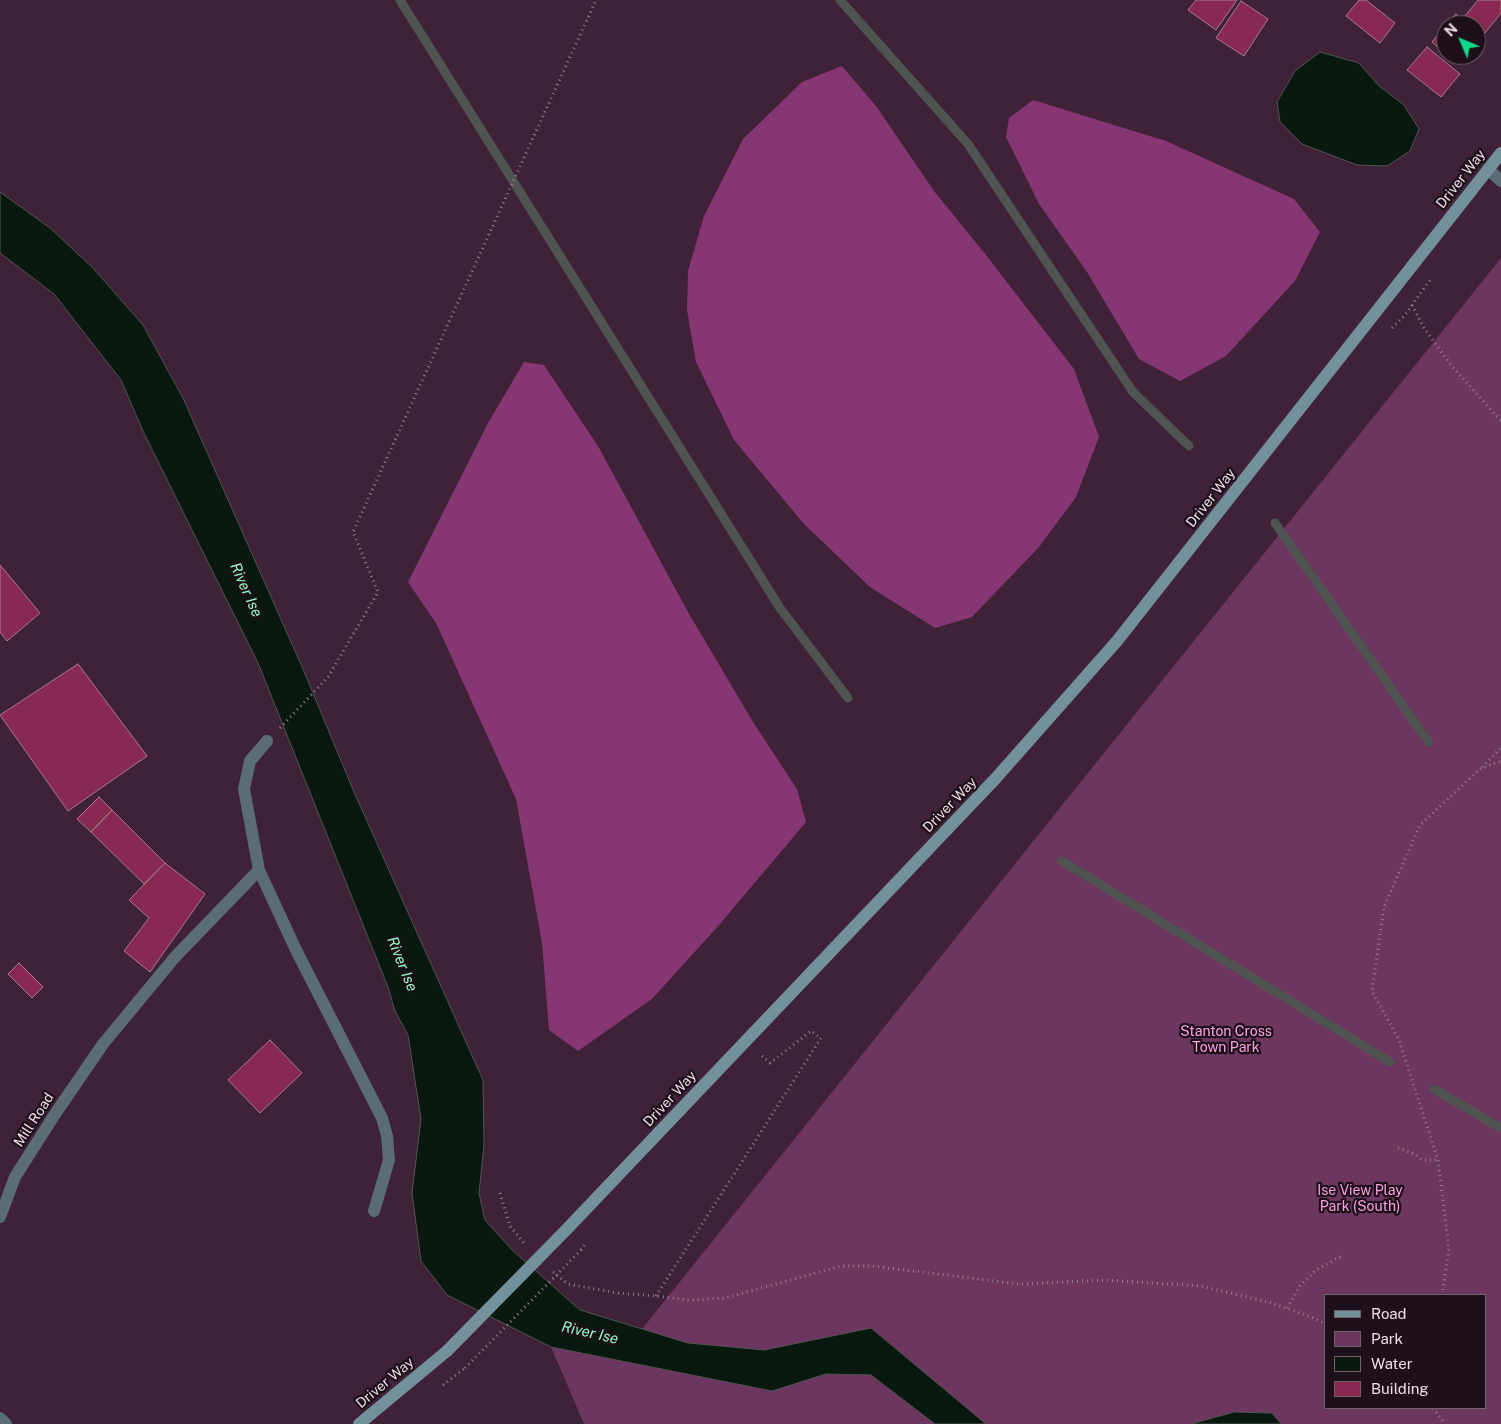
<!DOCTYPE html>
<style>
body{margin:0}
#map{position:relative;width:1501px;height:1424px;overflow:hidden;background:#3f2237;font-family:"Public Sans",sans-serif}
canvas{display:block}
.legend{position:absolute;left:1324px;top:1294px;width:162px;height:115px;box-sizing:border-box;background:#1e101a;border:1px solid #72626d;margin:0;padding:6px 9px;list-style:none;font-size:15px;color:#f1ddea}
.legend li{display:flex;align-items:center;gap:10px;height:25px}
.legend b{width:25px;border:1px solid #72626d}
.north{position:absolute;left:1436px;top:15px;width:50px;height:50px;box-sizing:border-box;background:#1e101a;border:1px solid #72626d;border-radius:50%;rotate:315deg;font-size:14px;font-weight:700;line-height:20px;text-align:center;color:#f1ddea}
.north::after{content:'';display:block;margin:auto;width:18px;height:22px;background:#10d98a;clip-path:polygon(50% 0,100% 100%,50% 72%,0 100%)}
</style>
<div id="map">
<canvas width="1501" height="1424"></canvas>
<ul class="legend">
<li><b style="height:6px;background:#72919a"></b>Road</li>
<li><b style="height:14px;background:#6d365e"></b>Park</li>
<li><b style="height:14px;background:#0a1910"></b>Water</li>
<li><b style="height:14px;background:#872951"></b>Building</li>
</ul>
<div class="north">N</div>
</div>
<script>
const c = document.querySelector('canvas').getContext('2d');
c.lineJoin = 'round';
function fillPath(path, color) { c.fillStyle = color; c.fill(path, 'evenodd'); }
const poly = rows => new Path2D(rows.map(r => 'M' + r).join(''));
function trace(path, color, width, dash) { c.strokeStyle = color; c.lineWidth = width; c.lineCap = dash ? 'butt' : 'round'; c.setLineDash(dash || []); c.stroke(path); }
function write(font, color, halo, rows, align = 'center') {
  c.font = font + ' "Public Sans",sans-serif'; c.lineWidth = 4.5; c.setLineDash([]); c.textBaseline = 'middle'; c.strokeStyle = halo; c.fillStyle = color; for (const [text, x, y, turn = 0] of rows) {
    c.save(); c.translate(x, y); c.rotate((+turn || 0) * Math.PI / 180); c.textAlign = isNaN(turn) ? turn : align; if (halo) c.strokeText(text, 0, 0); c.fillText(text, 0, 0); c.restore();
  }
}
fillPath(poly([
 [1501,258,1501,1424,968,1424,871,1351,749,1367,634,1343,642,1329],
 [1325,1295,1485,1295,1485,1408,1325,1408],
 [551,1347,772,1391,826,1374,871,1375,935,1424,584,1424]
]), '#6d365e');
fillPath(poly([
 [842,66,876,106,934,191,986,255,1074,369,1099,437,1076,497,1039,547,972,617,935,628,870,587,804,524,734,440,696,362,687,310,688,271,704,216,743,139,802,82],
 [1033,100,1166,141,1294,199,1320,232,1295,281,1226,356,1180,381,1139,359,1087,272,1039,204,1006,137,1009,118],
 [524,362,544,365,598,446,688,612,753,722,797,789,806,822,720,924,652,999,578,1051,549,1030,542,943,516,799,436,623,408,582,488,423]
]), '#863672');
const water = poly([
 [1320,52,1359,63,1378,85,1404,105,1419,129,1410,151,1387,166,1357,165,1302,144,1280,122,1277,102,1295,71,1320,52],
 [0,192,50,228,93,268,143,325,183,398,303,669,354,792,483,1080,484,1145,479,1193,485,1220,512,1250,580,1310,688,1343,764,1350,871,1328,986,1424,935,1424,871,1375,826,1374,772,1391,551,1347,447,1295,421,1261,412,1193,421,1119,408,1035,395,1011,388,987,258,663,143,431,121,380,54,294,0,253,0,192],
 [1234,1412,1272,1413,1281,1424,1191,1424,1234,1412]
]);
fillPath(water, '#0a1910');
trace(water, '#4f5451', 1);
trace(poly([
 [400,0,780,608,848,698],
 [840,0,968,144,1133,392,1189,446],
 [1275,523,1429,743],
 [1062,861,1390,1062],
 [1434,1089,1501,1128]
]), '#4f5451', 9);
const building = poly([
 [1196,0,1237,0,1216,30,1188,10,1196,0],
 [1359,0,1366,0,1395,23,1380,43,1346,16,1359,0],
 [1478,0,1501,0,1501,13,1485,33,1465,16,1478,0],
 [1241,1,1268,19,1244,56,1216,38,1241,1],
 [1456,14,1469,25,1446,25,1456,14],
 [1444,28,1446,30,1446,54,1432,42,1444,28],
 [1427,47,1460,74,1441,97,1407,70,1427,47],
 [1447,55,1466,55,1458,64,1447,55],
 [0,565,40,613,7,641,0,632,0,565],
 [78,664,147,756,68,811,0,715,78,664],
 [99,797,112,810,91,832,77,819,99,797],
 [112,810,165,863,144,884,91,832,112,810],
 [165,863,205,894,150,972,124,951,149,918,129,900,165,863],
 [19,963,43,987,32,998,8,974,19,963],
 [270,1040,302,1073,260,1113,228,1080,270,1040]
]);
fillPath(building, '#872951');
trace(building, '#a77d8a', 1);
trace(poly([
 [1412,305,1424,328,1451,365,1501,421],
 [1392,328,1405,315,1430,280],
 [280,728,328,677,378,592,353,532,596,0],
 [1482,767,1501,748],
 [1398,1148,1415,1154,1422,1160,1438,1160],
 [500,1193,510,1226,524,1243],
 [581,1250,585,1244],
 [553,1272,568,1284,617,1293,656,1296,688,1300,725,1298,841,1266,872,1266,1019,1284,1106,1280,1200,1286,1269,1302,1314,1318,1325,1324],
 [1442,1295,1449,1249,1438,1160,1399,1040,1372,991,1384,907,1420,825,1480,769,1501,761],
 [656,1296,821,1038,811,1031,770,1063,761,1055],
 [1287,1308,1300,1286,1316,1270,1343,1255],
 [443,1385,465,1368],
 [1433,1408,1445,1424]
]), '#957d8e', 3, [1, 4]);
trace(poly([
 [1488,169,1501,181],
 [259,870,296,950,382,1118,387,1136,389,1160,374,1211],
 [103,1044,175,957,259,870,244,789,250,761,267,741]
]), '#5a6d73', 12);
trace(poly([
 [0,1217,15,1177,55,1114,103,1044]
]), '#5a6d73', 12);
trace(poly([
 [0,1418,6,1424]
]), '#5a6d73', 12);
trace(poly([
 [566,1230,996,778,1117,641,1501,153],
 [359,1424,447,1351]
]), '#72919a', 12);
trace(poly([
 [465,1368,581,1250]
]), '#957d8e', 3, [1, 4]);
trace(poly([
 [447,1351,566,1230]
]), '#72919a', 12);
write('14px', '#f1ddea', '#1e101a', [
 ["Driver Way",1461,179,-52],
 ["Driver Way",1211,498,-52],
 ["Driver Way",950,805,-46],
 ["Driver Way",670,1099,-47],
 ["Mill Road",34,1120,-57],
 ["Driver Way",385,1383,-40]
]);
write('14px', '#fca3e2', '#1e101a', [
 ["Stanton Cross",1226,1032],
 ["Town Park",1226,1048],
 ["Ise View Play",1360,1191],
 ["Park (South)",1360,1207]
]);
write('italic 15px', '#91fdc1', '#1e101a', [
 ["River Ise",246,590,66],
 ["River Ise",402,964,68],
 ["River Ise",590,1333,13]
]);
</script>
